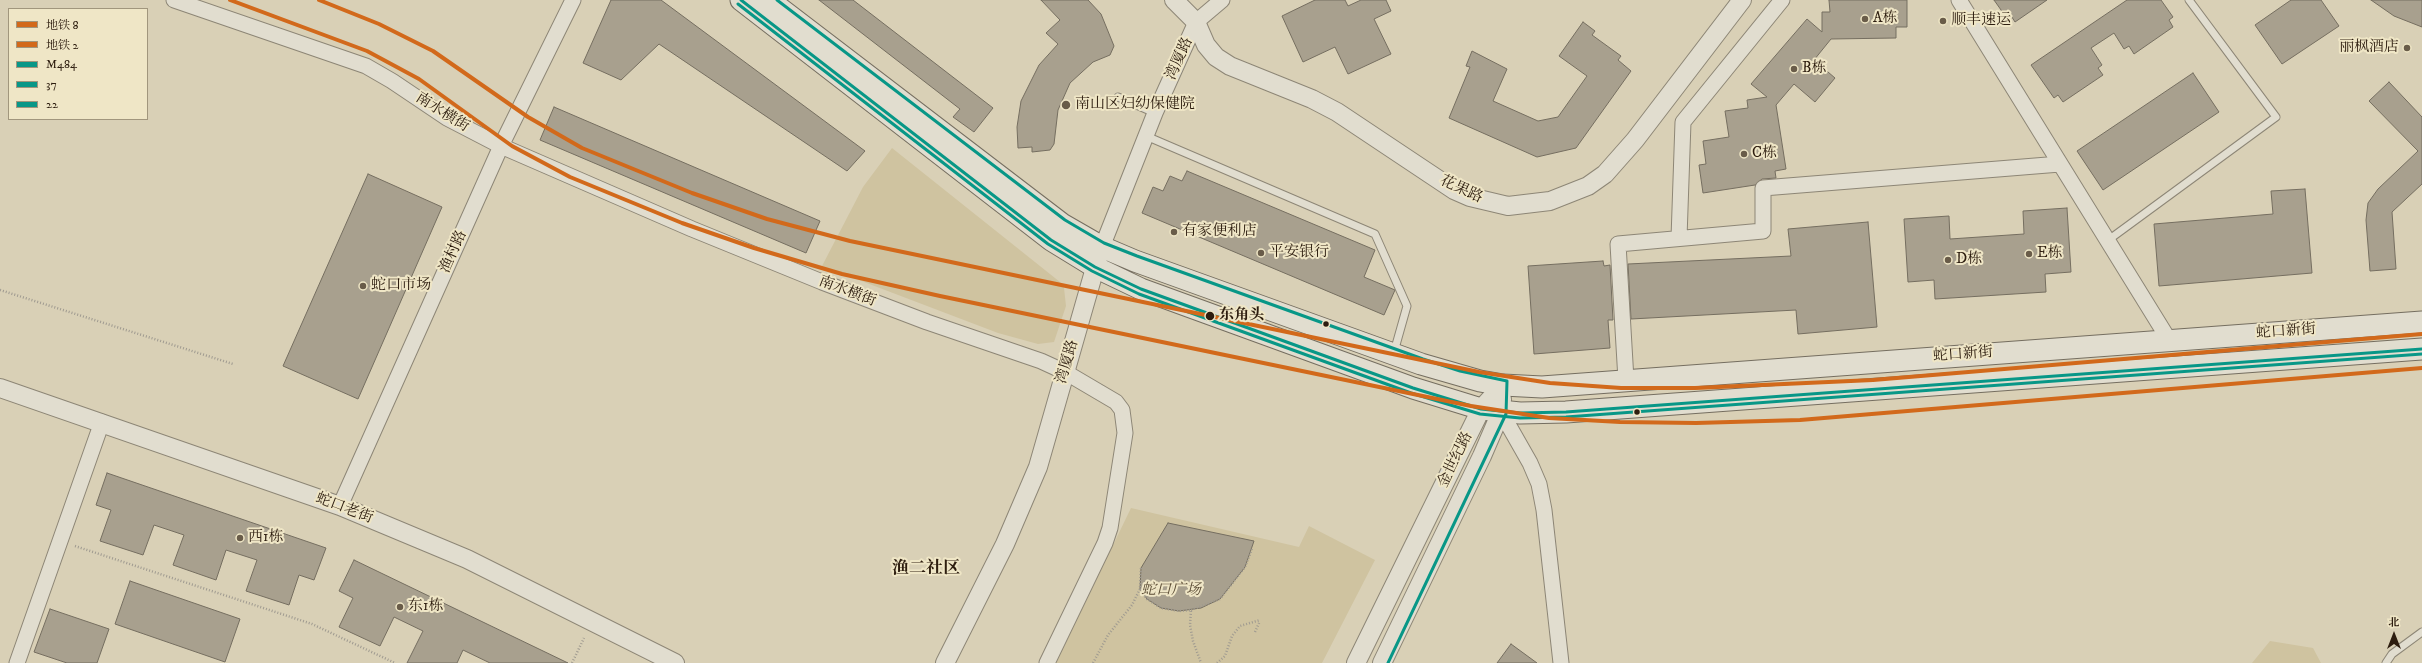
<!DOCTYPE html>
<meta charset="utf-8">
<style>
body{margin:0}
#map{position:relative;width:2422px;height:663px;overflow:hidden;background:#d9d0b6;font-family:"IM FELL DW Pica","Noto Serif SC",serif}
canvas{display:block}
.legend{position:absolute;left:8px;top:8px;width:140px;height:112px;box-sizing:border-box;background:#efe6c6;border:1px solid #a1967d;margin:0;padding:5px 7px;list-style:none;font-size:12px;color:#2d1d0f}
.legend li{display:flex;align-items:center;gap:8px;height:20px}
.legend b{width:20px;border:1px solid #a1967d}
.north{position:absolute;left:2374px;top:615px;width:40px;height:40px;-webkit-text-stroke:3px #efe6c6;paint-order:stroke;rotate:0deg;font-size:11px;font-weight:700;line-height:16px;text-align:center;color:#2d1d0f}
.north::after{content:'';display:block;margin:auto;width:14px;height:18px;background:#2d1d0f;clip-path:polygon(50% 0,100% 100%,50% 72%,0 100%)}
</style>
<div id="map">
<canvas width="2422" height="663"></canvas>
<ul class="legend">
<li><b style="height:5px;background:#d2691b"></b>地铁 8</li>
<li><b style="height:5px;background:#d2691b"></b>地铁 2</li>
<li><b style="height:5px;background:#089787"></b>M484</li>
<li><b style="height:5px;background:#089787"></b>37</li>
<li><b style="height:5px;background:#089787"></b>22</li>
</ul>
<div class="north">北</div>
</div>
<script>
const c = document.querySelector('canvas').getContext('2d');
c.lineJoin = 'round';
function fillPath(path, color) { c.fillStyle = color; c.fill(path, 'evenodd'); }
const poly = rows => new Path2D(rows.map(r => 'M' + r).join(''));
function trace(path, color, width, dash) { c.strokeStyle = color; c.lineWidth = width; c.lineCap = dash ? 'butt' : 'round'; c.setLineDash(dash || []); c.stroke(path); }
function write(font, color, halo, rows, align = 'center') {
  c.font = font + ' "IM FELL DW Pica","Noto Serif SC",serif'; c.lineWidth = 4; c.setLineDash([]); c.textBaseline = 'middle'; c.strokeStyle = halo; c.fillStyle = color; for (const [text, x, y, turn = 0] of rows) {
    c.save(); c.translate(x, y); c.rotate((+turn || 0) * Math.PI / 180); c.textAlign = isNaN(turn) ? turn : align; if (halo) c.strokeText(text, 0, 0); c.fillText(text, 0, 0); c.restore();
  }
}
fillPath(poly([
 [892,148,1060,282,1064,288,1066,306,1054,342,1038,344,998,333,822,266,863,187],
 [1131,508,1299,547,1309,526,1375,560,1322,663,1056,663],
 [2270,641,2313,648,2321,663,2252,663]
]), '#cfc3a0');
const building = poly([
 [611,0,661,0,865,151,847,171,659,44,621,80,583,63,611,0],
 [819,0,853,0,993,108,974,132,953,117,960,109,819,0],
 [1041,0,1088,0,1101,14,1114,46,1110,55,1093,62,1070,83,1058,110,1054,144,1050,150,1032,152,1032,147,1018,148,1017,127,1021,101,1039,65,1058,44,1046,33,1060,20,1041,0],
 [1315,0,1345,0,1348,6,1361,0,1386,0,1391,11,1374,19,1391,54,1348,74,1335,47,1303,62,1282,16,1315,0],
 [1829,0,1907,0,1907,27,1896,27,1896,38,1831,39,1814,60,1835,78,1815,102,1794,84,1776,105,1786,169,1775,171,1776,178,1762,179,1755,185,1703,193,1699,165,1706,164,1703,141,1729,137,1725,111,1748,108,1747,100,1767,97,1751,84,1807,19,1822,32,1822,12,1830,12,1829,0],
 [1994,0,2047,0,2015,22,2010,14,2006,17,1994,0],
 [2127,0,2161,0,2173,17,2169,20,2173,27,2134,54,2129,46,2124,49,2114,33,2091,48,2102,65,2098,68,2103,75,2063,102,2058,95,2054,98,2031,65,2127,0],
 [2291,0,2321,0,2339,26,2282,64,2255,25,2291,0],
 [2371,0,2422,0,2422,27,2394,16,2371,0],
 [1583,22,1595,31,1592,35,1621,56,1618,60,1631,71,1576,148,1537,157,1449,118,1470,67,1466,66,1472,51,1507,69,1493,101,1538,121,1558,117,1587,76,1559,56,1583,22],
 [2193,73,2219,112,2103,190,2077,151,2193,73],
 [2389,82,2422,117,2422,184,2392,212,2396,269,2370,271,2366,220,2368,203,2378,189,2418,151,2369,101,2389,82],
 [554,107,820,221,806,253,540,140,554,107],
 [1187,171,1375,250,1364,277,1395,290,1384,315,1142,213,1153,187,1163,191,1170,176,1182,181,1187,171],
 [368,174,442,207,358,399,283,366,368,174],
 [2305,189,2312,273,2159,286,2154,224,2273,214,2271,191,2305,189],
 [2067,208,2071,272,2045,274,2046,292,1935,299,1934,280,1908,282,1904,219,1949,216,1950,239,2024,234,2023,211,2067,208],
 [1868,222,1877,327,1798,334,1796,310,1631,319,1628,264,1791,256,1788,229,1868,222],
 [1603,261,1604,266,1610,265,1613,320,1608,320,1610,348,1534,354,1528,266,1603,261],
 [107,473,326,548,314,580,299,575,289,605,246,591,257,560,226,550,216,580,173,565,184,535,154,525,143,555,100,541,111,510,96,505,107,473],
 [1168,523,1254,541,1245,567,1220,599,1201,608,1179,611,1161,608,1147,599,1140,589,1141,568,1168,523],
 [354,560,568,663,490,663,463,650,457,663,407,663,423,631,394,617,380,646,339,627,353,598,339,591,354,560],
 [130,581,240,619,225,662,115,624,130,581],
 [50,609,109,629,97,663,67,663,34,652,50,609],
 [1511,644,1537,663,1497,663,1511,644]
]);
fillPath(building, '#a8a08e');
trace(building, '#756e60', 1);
const service = poly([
 [1118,97,1155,113],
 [1146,136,1375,234,1407,306,1394,352],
 [2107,241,2276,117,2189,0],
 [2386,663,2392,654,2422,632]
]);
const minor = poly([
 [174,0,366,66,392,81,447,118,501,146,692,229,822,282,927,322,1041,361,1065,372,1116,402,1122,410,1125,433,1110,528,1105,543,1047,663],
 [1959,0,2169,340],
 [1679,238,1683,122,1782,0],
 [1102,247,1155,113,1196,22,1222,0],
 [1626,380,1618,244,1763,231,1763,188,2060,164],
 [1501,412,1530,463,1539,484,1544,510,1561,663],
 [340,506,501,146,573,0],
 [17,663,102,422]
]);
const tertiary = poly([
 [1174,0,1196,22,1206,45,1216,57,1230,66,1312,99,1337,112,1454,190,1470,197,1508,206,1550,201,1588,186,1605,174,1635,140,1742,0],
 [0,388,340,506,467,559,675,663],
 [945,663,1005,544,1038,467,1099,254],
 [1356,663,1481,409,1503,385],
 [1382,663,1482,456,1501,412,1502,399]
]);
const secondary = poly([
 [741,0,1051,240,1095,267,1141,289,1413,388,1481,409,1520,413,1566,412,2422,349],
 [769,0,1062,224,1102,247,1135,261,1421,364,1480,381,1503,385,1542,387,2422,322]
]);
trace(service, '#8d8676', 9);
trace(minor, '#8d8676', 17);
trace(tertiary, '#8d8676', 20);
trace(secondary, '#756e60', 23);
trace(poly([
 [0,290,233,364],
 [75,546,312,624,395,663],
 [1141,568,1140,589,1147,599,1161,608,1179,611,1191,610,1190,625,1193,641,1201,663],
 [1191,610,1220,599,1245,567,1252,549],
 [1255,632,1260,621],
 [572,663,584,638],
 [1093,663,1108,635,1132,605,1140,589],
 [1217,663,1225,656,1232,636,1240,626,1260,620]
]), '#9f9a90', 2.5, [1, 2]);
trace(service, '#e1ddcf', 7);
trace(minor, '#e1ddcf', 15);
trace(tertiary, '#e1ddcf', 18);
trace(secondary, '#e1ddcf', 21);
trace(poly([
 [741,0,1051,240,1095,267,1141,289,1413,388,1481,409,1520,413,1566,412,2422,349]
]), '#089787', 3);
trace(poly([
 [738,4,1048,244,1092,271,1139,294,1411,393,1480,414,1520,418,1566,417,2422,354]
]), '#089787', 3);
trace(poly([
 [777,0,1065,220,1104,243,1137,256,1423,359,1460,371,1507,381,1506,414,1388,663]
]), '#089787', 3);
trace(poly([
 [230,0,367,51,419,79,512,146,570,177,682,223,754,248,842,274,940,296,1471,406,1549,418,1620,422,1696,423,1800,420,2422,368]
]), '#d2691b', 4);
trace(poly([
 [319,0,379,24,433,51,528,117,582,148,692,193,767,219,850,241,1479,372,1550,383,1621,388,1695,388,1873,380,2422,334]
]), '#d2691b', 4);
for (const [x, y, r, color] of [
 [1865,19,4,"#695c49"],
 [1943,21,4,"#695c49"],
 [2407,48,4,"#695c49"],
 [1794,69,4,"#695c49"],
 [1066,105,5,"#695c49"],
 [1744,154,4,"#695c49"],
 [1174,232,4,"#695c49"],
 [1261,253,4,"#695c49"],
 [2029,254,4,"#695c49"],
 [1948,260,4,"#695c49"],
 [363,286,4,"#695c49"],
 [1210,316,5,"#2d1d0f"],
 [1326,324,3.5,"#2d1d0f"],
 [1637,412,3.5,"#2d1d0f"],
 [240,538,4,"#695c49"],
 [400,607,4,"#695c49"]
]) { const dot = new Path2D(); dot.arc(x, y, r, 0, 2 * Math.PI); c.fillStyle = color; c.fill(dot); trace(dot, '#efe6c6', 1.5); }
write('15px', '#2d1d0f', '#efe6c6', [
 ["A栋",1873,19],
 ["顺丰速运",1951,21],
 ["丽枫酒店",2399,48,"right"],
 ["B栋",1802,69],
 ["南山区妇幼保健院",1075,105],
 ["C栋",1752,154],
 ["有家便利店",1182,232],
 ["平安银行",1269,253],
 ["E栋",2037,254],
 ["D栋",1956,260],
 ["蛇口市场",371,286],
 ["西1栋",248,538],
 ["东1栋",408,607]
], 'left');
write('15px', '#2d1d0f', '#efe6c6', [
 ["湾厦路",1180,59,-66],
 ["南水横街",442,113,32],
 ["花果路",1461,190,25],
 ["渔村路",454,252,-66],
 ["南水横街",847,292,21],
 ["蛇口新街",2286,332,-4],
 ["蛇口新街",1963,355,-4],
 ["湾厦路",1068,362,-74],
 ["金世纪路",1456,460,-64],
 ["蛇口老街",344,509,21]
]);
write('bold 15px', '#2d1d0f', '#efe6c6', [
 ["东角头",1219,316]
], 'left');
write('italic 15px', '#5b4c35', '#efe6c6', [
 ["蛇口广场",1171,591]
]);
write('bold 17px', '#2d1d0f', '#efe6c6', [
 ["渔二社区",926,569]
]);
</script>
